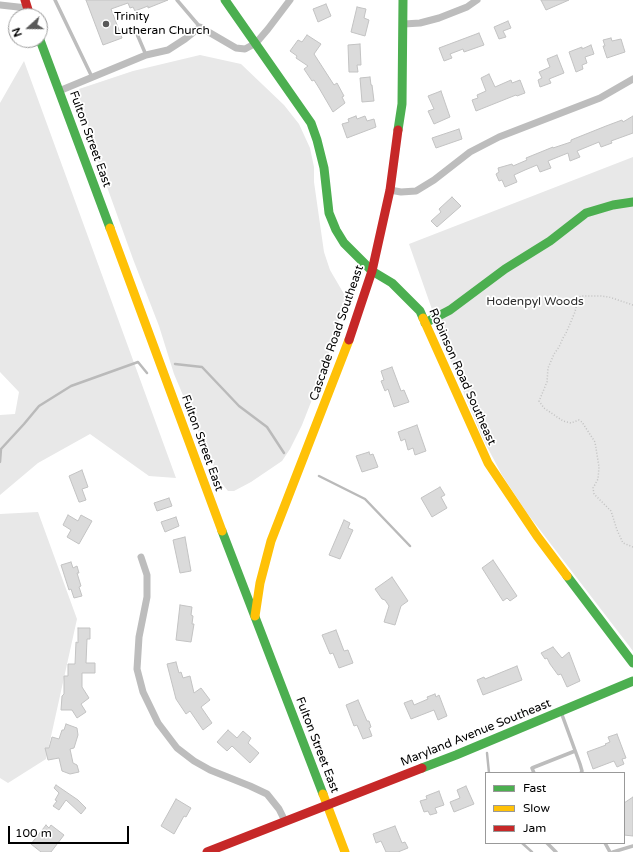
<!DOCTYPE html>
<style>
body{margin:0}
#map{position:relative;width:633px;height:852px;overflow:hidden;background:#fff;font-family:"Varela Round",sans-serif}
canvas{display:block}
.legend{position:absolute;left:485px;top:772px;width:140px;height:72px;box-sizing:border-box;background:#fff;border:1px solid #999;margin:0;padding:5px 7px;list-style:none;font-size:12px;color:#000}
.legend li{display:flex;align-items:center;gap:8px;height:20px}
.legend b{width:20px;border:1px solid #999}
.north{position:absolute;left:8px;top:8px;width:40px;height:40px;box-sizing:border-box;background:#fff;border:1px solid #999;border-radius:50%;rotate:249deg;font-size:11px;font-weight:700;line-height:16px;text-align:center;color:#000}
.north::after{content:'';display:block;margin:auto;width:14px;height:18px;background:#595959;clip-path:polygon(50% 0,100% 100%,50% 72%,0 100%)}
.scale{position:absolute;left:8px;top:826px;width:121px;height:18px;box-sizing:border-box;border:2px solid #000;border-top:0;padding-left:5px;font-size:12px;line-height:14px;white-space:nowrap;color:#000;-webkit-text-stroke:3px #fff;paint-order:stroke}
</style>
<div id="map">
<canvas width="633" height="852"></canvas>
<ul class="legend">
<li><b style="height:5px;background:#4caf50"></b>Fast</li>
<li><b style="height:5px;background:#ffc107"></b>Slow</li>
<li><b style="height:5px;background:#c62828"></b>Jam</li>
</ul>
<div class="north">N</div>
<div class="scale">100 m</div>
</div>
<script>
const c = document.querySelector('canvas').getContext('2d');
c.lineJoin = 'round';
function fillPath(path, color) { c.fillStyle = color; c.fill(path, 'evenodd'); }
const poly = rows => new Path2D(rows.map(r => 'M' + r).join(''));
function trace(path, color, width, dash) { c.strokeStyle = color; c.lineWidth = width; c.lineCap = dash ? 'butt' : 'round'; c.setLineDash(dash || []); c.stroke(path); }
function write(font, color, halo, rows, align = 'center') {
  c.font = font + ' "Varela Round",sans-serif'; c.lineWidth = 3.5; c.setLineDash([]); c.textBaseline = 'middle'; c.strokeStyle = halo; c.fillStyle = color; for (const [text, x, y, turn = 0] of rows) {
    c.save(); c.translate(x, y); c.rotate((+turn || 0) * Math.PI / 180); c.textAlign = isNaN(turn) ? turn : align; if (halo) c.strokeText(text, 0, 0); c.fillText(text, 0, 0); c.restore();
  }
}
fillPath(poly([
 [200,55,241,64,284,105,299,124,310,148,314,167,314,182,324,252,330,270,344,294,346,299,343,309,322,374,302,425,290,449,282,461,251,482,234,491,228,491,219,480,174,374,159,326,133,259,93,148,91,135,78,93,79,89,133,71],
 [24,61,176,478,149,476,90,434,38,463,0,495,0,415,15,414,19,392,0,372,0,103],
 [633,157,633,651,527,513,502,475,482,437,447,352,409,244],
 [38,512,77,619,46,759,8,783,0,778,0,514]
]), '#e8e8e8');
trace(poly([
 [175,364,202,367,239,406,267,427,284,453],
 [0,462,1,449,24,424,39,406,71,386,138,362,147,373],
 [319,476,365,499,410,546],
 [487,753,489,773],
 [522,843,532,852]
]), '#bababa', 2.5);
const building = poly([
 [86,0,168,0,148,8,148,6,135,11,133,7,130,8,128,3,111,9,122,38,103,45,86,0],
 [541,0,569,0,546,10,541,0],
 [326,4,331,16,318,22,313,9,326,4],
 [357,7,366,9,364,18,369,20,365,36,351,32,357,7],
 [508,21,511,28,503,31,506,37,499,39,494,27,508,21],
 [479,33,484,45,464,52,463,49,450,54,452,58,444,61,439,48,479,33],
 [307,35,321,44,314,54,334,85,337,83,344,96,342,97,345,103,333,112,319,88,314,80,312,81,304,69,308,66,296,58,297,56,290,51,298,40,302,42,307,35],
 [611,38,612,41,621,39,625,52,607,58,603,46,605,46,603,40,611,38],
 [360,44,361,65,357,65,358,72,349,72,348,45,360,44],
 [591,45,594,54,585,57,587,63,582,65,583,69,576,72,569,52,582,47,582,49,591,45],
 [557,55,564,73,549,79,551,83,540,87,538,80,542,78,539,72,550,67,547,59,557,55],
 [489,74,495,87,511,80,512,83,520,80,525,93,517,96,516,95,476,111,472,100,478,98,477,95,486,91,481,78,489,74],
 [370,77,371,85,372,85,374,101,362,102,360,78,370,77],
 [441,91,450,117,434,124,428,111,434,109,428,96,441,91],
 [356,116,357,119,365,116,367,121,374,119,376,127,347,138,342,124,349,122,348,119,356,116],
 [633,116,633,133,611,141,612,143,601,147,599,142,577,151,580,157,570,161,568,153,548,161,551,168,540,172,537,165,525,170,514,175,517,182,505,187,502,180,499,181,496,174,499,172,498,168,512,164,513,166,527,160,526,158,553,147,553,148,571,142,571,140,606,126,622,120,623,122,633,116],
 [459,129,462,139,436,148,432,138,459,129],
 [452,197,461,206,437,227,431,221,441,212,439,209,452,197],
 [392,367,401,391,404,390,409,402,394,407,388,389,385,391,381,381,384,380,381,371,392,367],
 [417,425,426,451,415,455,413,448,408,450,405,439,401,441,398,432,417,425],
 [369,452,370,455,373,454,378,467,362,472,356,456,369,452],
 [82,470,88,487,82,489,86,500,80,502,79,502,69,476,82,470],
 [440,487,445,495,441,497,447,508,432,517,421,498,440,487],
 [169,498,172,506,157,511,154,503,169,498],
 [68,515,78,521,81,515,92,521,79,544,67,537,71,530,63,525,68,515],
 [176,517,179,526,165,532,161,522,176,517],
 [344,520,350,523,348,528,353,530,340,559,329,555,344,520],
 [185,537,191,571,180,573,173,540,185,537],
 [493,560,517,596,510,601,507,598,503,601,482,568,493,560],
 [71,562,73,568,77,566,79,573,77,573,81,586,79,587,82,596,74,598,71,589,69,590,61,565,71,562],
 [392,577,408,601,401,606,395,625,384,622,389,606,385,600,382,599,375,589,392,577],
 [180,605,192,607,191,615,193,616,192,624,194,624,191,642,176,640,180,605],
 [78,628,90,628,90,639,87,639,86,663,95,663,95,673,82,673,82,687,89,698,81,704,86,712,77,718,72,710,61,710,62,696,64,694,64,676,68,676,68,664,75,664,76,642,78,643,78,628],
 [336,630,344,651,348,650,353,663,339,668,333,653,330,654,322,635,336,630],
 [553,647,562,658,569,652,580,681,567,687,561,674,558,675,550,664,547,658,545,659,541,653,553,647],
 [176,662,179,673,181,672,183,678,190,676,194,693,201,688,210,700,201,707,212,723,203,730,190,711,186,714,176,699,167,664,176,662],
 [517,666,522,680,483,695,477,680,484,677,485,679,517,666],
 [435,694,436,697,439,695,447,716,438,720,434,710,411,719,404,703,412,700,414,705,428,699,427,697,435,694],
 [358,700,367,721,369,721,371,727,369,728,372,736,363,739,357,725,354,726,346,705,358,700],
 [66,724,77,728,78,735,74,748,70,749,73,763,77,765,79,772,70,774,62,771,59,758,48,760,45,748,49,748,52,737,59,739,62,730,64,730,66,724],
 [228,730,237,738,243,731,251,738,248,743,259,753,250,763,232,746,227,751,217,742,228,730],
 [617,734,626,758,622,759,624,764,617,767,614,761,593,769,587,752,606,745,605,744,610,742,608,737,617,734],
 [56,785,78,800,86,808,81,814,66,800,59,810,53,806,57,801,55,800,59,793,54,788,56,785],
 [466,786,474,804,454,812,450,802,460,798,457,790,466,786],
 [439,791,444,805,435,808,437,813,430,815,428,811,424,812,420,801,427,799,426,796,439,791],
 [633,797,633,836,624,835,624,803,633,797],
 [176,799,191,808,186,817,184,816,174,834,161,826,176,799],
 [46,825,49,828,51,825,64,835,51,852,41,852,31,844,46,825],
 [395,826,402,843,405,842,408,848,398,852,386,852,381,841,376,843,373,834,395,826]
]);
fillPath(building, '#dbdbdb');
trace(building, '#c3c3c3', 1);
trace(poly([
 [633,305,609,297,601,296,581,296,578,298,575,312,566,333,563,338,559,347,554,354,548,368,547,382,539,401,544,408,563,421,571,423,579,420,582,422,591,436,595,442,599,467,598,479,593,488,594,494,611,511,617,530,623,543,633,547]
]), '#c2c2c2', 1.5, [1, 2]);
trace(poly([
 [55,0,92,77],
 [177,0,200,27],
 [134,27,146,55],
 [561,712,580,764,582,771,581,773],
 [534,773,532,768,575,751],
 [547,843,556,852],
 [605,843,610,852],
 [613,852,633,846]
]), '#bdbdbd', 3.5);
trace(poly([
 [0,5,27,8],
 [404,24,420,23,439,18,467,7,477,0],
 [59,91,146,55,168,50,185,39,200,27,236,48,245,49,256,43,268,29,290,0],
 [390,190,401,192,416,191,434,180,470,152,499,137,600,98,633,79],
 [141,557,147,575,147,597,139,637,137,669,143,692,158,723,177,748,194,761,210,770,250,786,267,794,279,809,285,821]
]), '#bdbdbd', 7);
trace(poly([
 [225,0,311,123,317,140,324,168,329,213,336,230,344,243,372,271,392,283,420,311,423,318],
 [40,40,110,228],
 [398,130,402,104,403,0],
 [425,323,450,310,505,269,550,241,586,213,613,205,633,202],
 [222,531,323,794],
 [567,576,633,663],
 [422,768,456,755,633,681]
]), '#4caf50', 9);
trace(poly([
 [110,228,222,531],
 [423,318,488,463,537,536,567,576],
 [255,616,260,583,271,541,349,340],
 [323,794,345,852]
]), '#ffc107', 9);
trace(poly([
 [25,0,30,16],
 [349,340,372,271,390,190,398,130],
 [207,852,422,768]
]), '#c62828', 9);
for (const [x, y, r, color] of [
 [106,24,4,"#595959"]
]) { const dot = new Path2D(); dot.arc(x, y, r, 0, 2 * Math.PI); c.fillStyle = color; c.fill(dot); trace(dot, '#fff', 1.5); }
write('12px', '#000', '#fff', [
 ["Trinity",114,17],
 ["Lutheran Church",114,31]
], 'left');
write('12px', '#000', '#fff', [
 ["Fulton Street East",90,139,70],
 ["Cascade Road Southeast",337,333,-71],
 ["Robinson Road Southeast",462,377,66],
 ["Fulton Street East",202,443,70],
 ["Maryland Avenue Southeast",476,733,-22],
 ["Fulton Street East",317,745,69]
]);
write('12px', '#2c2c2c', '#fff', [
 ["Hodenpyl Woods",535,302]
]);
</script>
